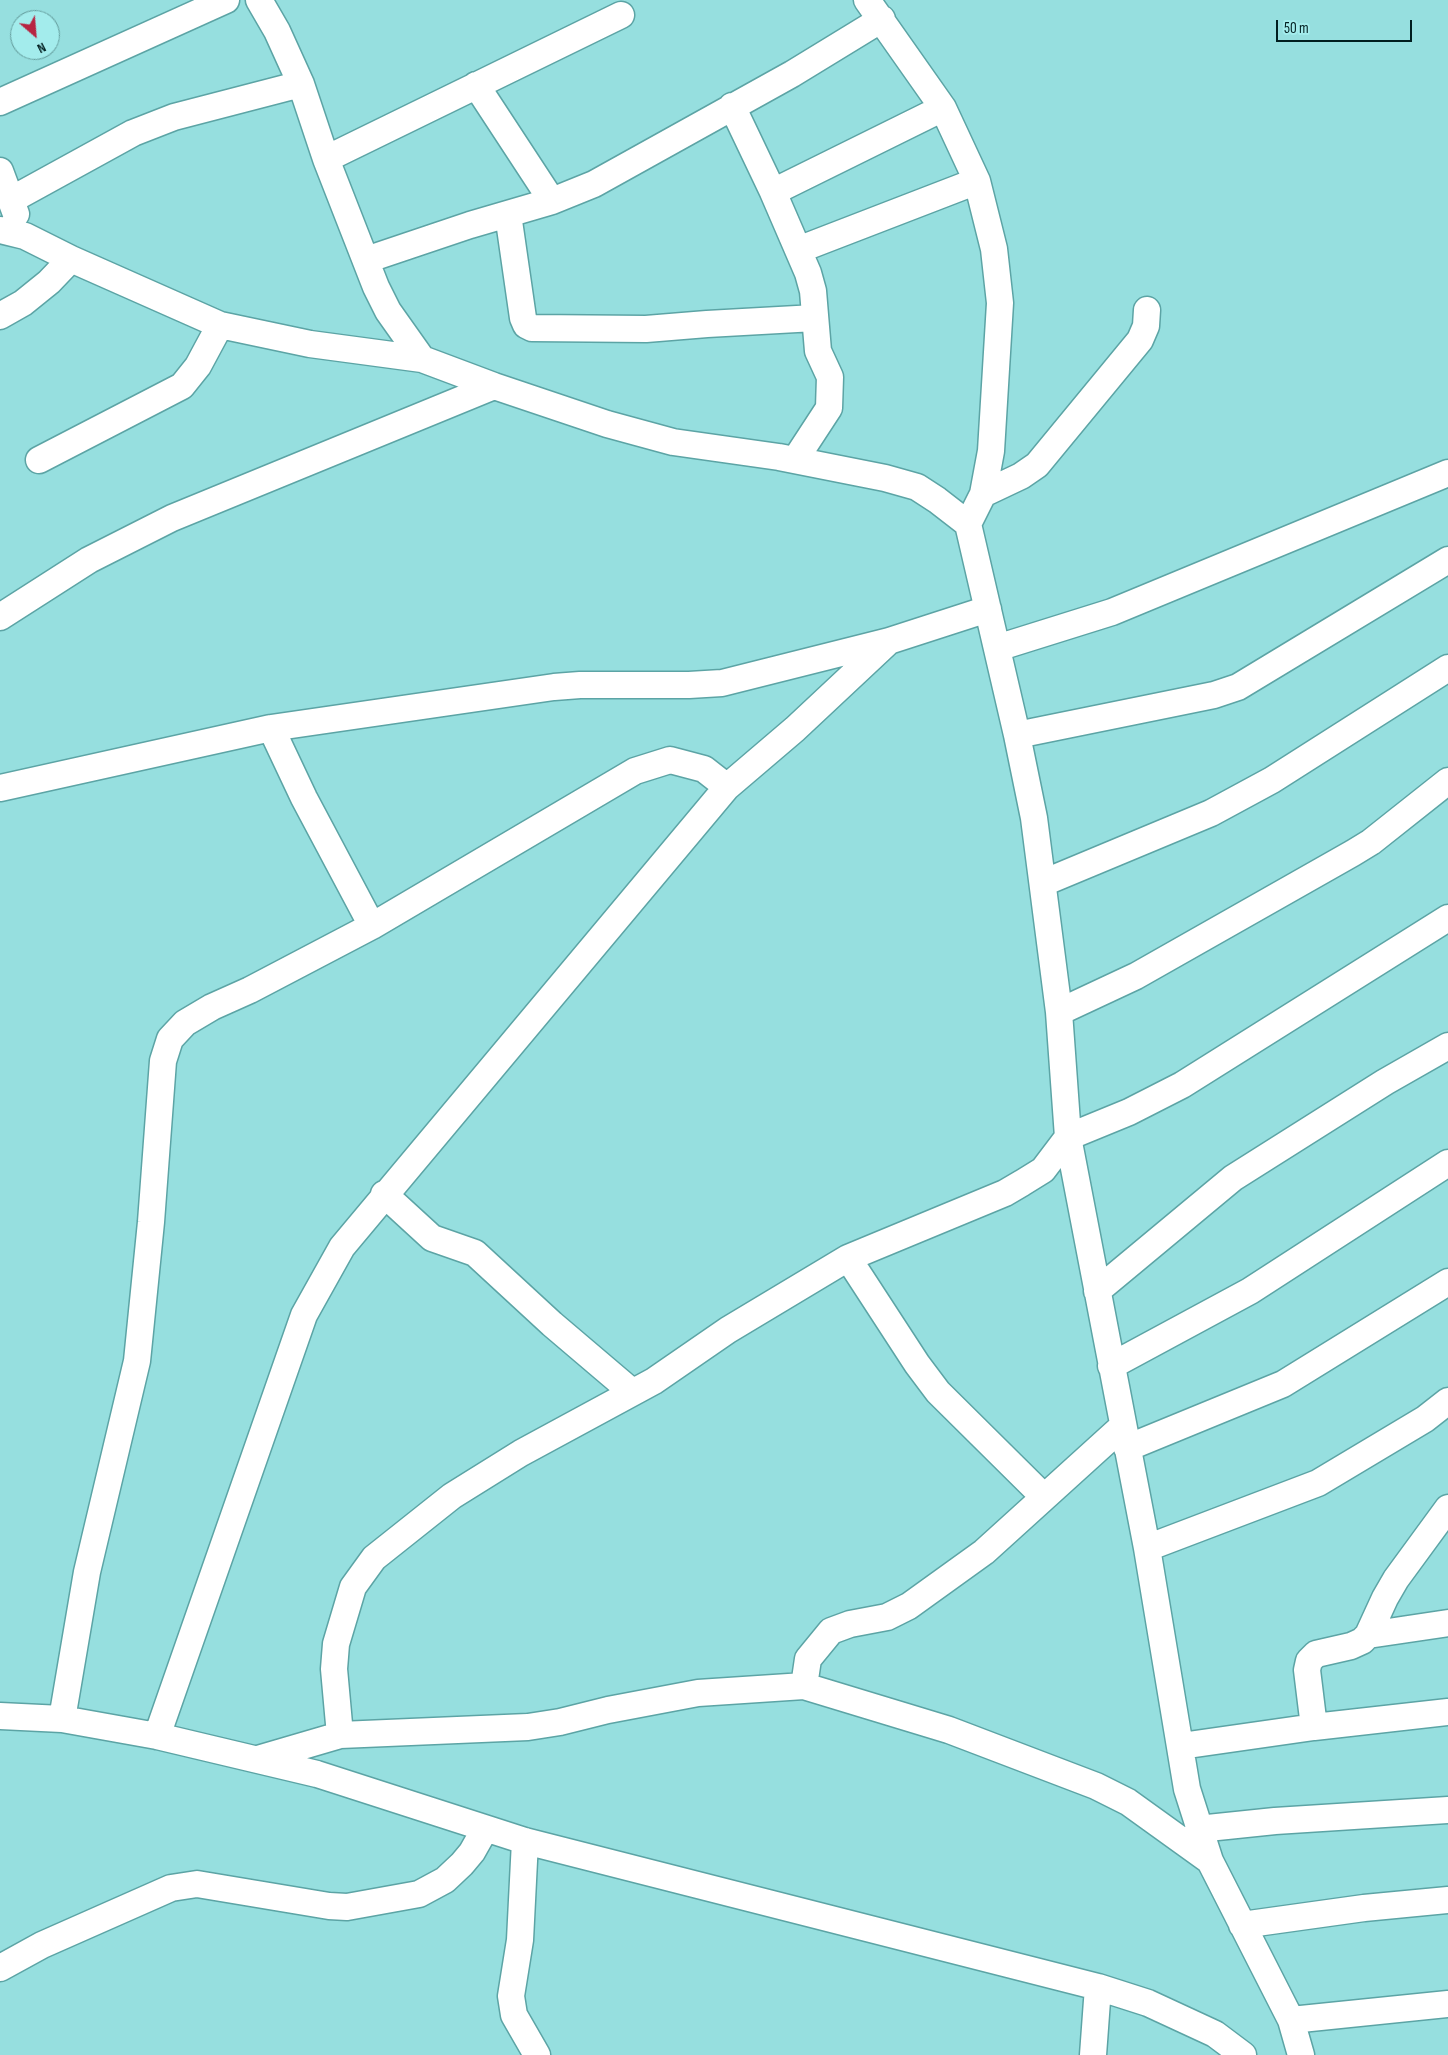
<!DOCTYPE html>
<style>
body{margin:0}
#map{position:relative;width:1448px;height:2055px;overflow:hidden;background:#96dfdf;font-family:"Sofia Sans Condensed",sans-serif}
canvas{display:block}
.north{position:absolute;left:10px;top:10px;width:50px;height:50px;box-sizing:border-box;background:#a3ecec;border:1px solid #629a9a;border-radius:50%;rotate:153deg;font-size:14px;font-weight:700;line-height:20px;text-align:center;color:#001e1f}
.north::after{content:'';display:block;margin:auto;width:18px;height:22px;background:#b72542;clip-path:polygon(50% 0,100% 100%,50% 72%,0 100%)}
.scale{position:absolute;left:1276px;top:20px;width:136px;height:22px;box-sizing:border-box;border:2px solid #001e1f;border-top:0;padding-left:6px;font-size:15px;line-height:18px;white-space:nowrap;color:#001e1f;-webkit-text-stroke:4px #a3ecec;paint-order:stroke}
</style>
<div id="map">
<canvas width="1448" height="2055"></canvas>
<div class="north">N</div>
<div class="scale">50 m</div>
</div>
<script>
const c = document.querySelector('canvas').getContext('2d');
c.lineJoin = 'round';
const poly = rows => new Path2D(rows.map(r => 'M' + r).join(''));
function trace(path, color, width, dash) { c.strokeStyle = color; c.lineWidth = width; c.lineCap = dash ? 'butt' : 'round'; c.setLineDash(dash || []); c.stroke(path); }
const minor = poly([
 [259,0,277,31,301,84,326,159,376,287,388,311,422,359],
 [867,0,943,108,977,181,994,249,1000,303,991,451,983,494,968,524],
 [476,85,552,201],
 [0,102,226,0],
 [732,106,773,192,943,108],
 [326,159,621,15],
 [0,171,16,214],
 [773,192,808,273,813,291,818,351,830,377,829,408,795,460],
 [11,200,133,133,174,117,301,84],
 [508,214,523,318,526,325,532,328,646,329,707,324,815,318],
 [0,230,25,236,71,259,220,325,310,344,422,359,494,386,607,424,673,442,779,457,885,478,917,487,937,500,968,524,1017,735,1034,818,1059,1012,1068,1137,1147,1548,1187,1789,1210,1861,1291,2020,1301,2055],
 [798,250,977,181],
 [366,260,470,225,552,201,594,184,792,74,882,19],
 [0,316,23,303,49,282,71,259],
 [39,460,182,386,198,366,220,325],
 [983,494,1021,476,1037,465,1140,340,1146,326,1147,310],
 [0,617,89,560,172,518,494,386],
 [997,648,1112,612,1448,473],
 [271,728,304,798,372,926],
 [1017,735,1214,695,1238,687,1448,560],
 [0,788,271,728,554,687,580,685,689,685,722,683,889,641,988,609],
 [1043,883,1211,813,1272,780,1448,668],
 [1059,1012,1136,976,1353,853,1371,842,1448,781],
 [384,1194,432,1238,475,1253,552,1324,632,1392],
 [848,1258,917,1364,938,1392,1044,1497],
 [1097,1291,1233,1178,1385,1082,1448,1046],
 [1111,1366,1250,1291,1448,1163],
 [1127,1448,1283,1384,1448,1282],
 [1147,1548,1318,1483,1425,1419,1448,1401],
 [1368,1635,1385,1598,1396,1579,1448,1508],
 [804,1686,808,1659,831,1631,850,1624,887,1617,909,1606,984,1552,1123,1426],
 [0,1716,62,1719,157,1736,317,1774,525,1841,1098,1987,1148,2003,1215,2034,1243,2055],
 [62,1719,87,1572,137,1361,151,1222,163,1061,170,1039,185,1023,212,1007,250,990,372,926,635,771,670,760,704,769,727,787],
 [1314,1727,1307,1670,1309,1661,1316,1654,1351,1646,1362,1641,1368,1635,1448,1623],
 [340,1735,334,1669,336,1644,353,1587,374,1558,452,1496,521,1453,654,1381,728,1330,848,1258,1005,1193,1022,1183,1043,1170,1068,1137,1129,1112,1182,1085,1448,918],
 [157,1736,304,1315,342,1247,727,787,795,729,889,641],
 [1181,1746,1314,1727,1448,1712],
 [258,1759,340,1735,528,1727,560,1722,608,1710,698,1693,804,1686,949,1730,1096,1786,1128,1802,1210,1861],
 [1198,1829,1275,1821,1448,1810],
 [525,1841,520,1940,511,1996,514,2015,537,2055],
 [1242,1925,1364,1908,1448,1900],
 [0,1968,42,1945,171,1888,197,1884,329,1906,347,1907,419,1894,445,1880,462,1864,472,1852,485,1829],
 [1291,2020,1448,2004],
 [1093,2055,1098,1987]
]);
trace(minor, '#5ca4a5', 29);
trace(minor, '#fff', 26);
</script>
